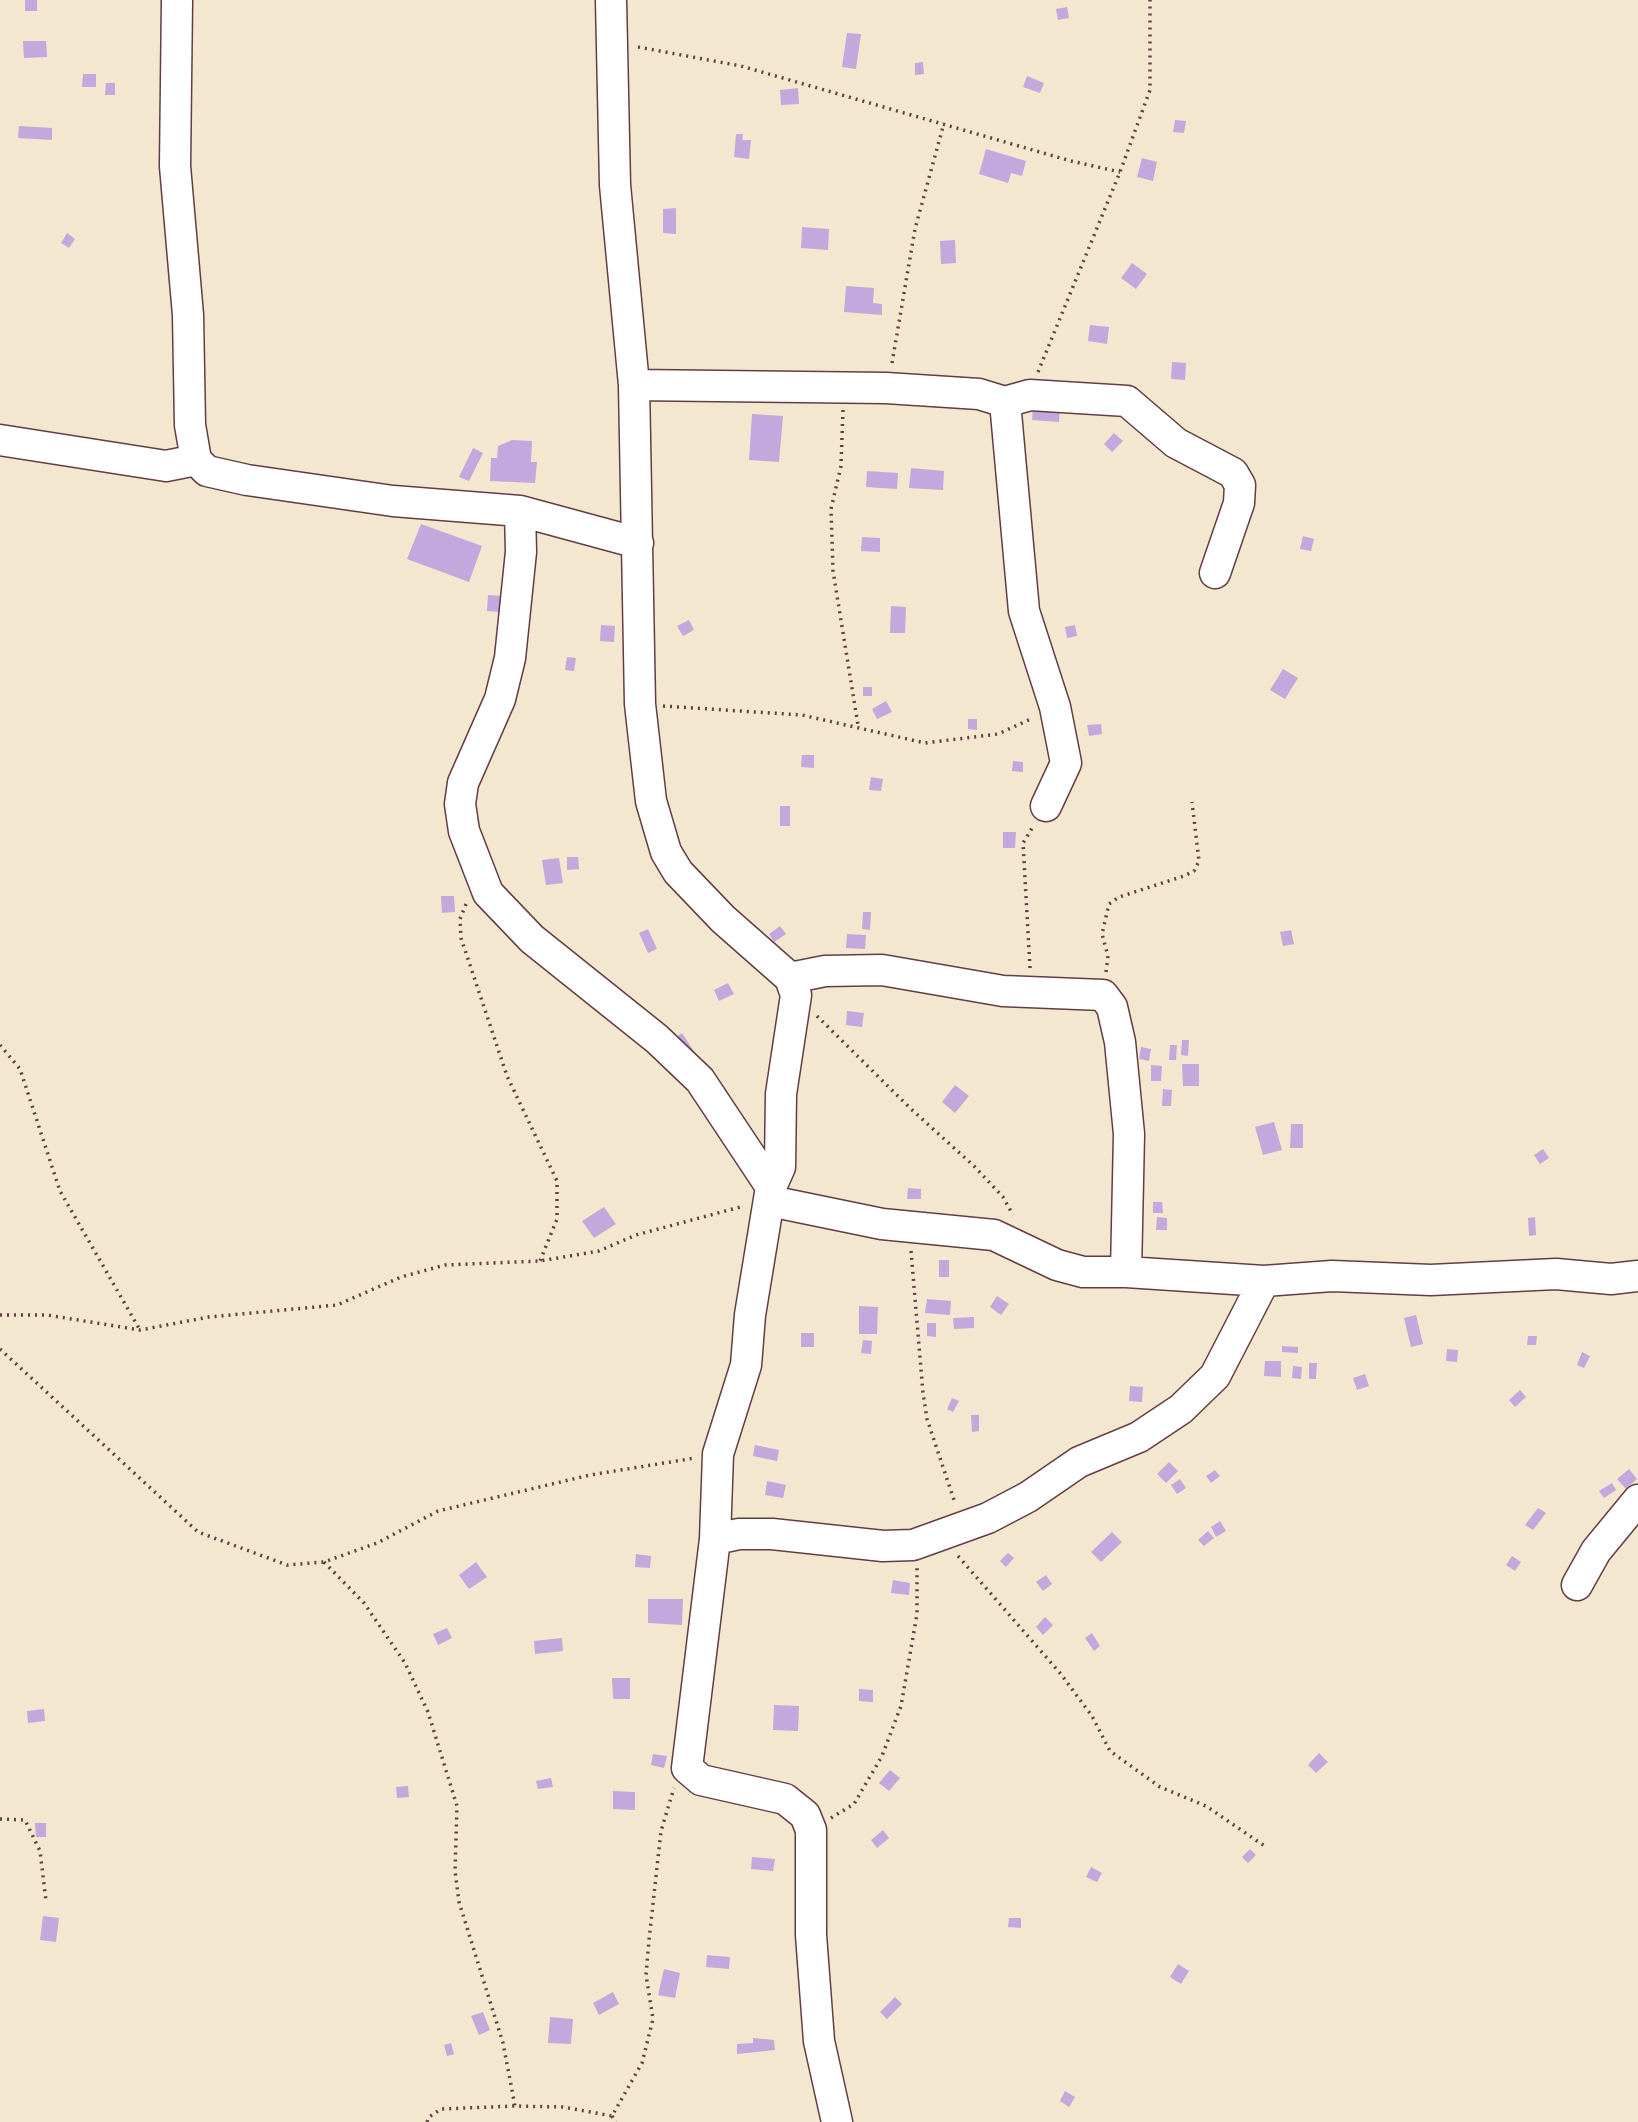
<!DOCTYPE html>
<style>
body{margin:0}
canvas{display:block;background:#f4e7cf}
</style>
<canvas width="1638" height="2122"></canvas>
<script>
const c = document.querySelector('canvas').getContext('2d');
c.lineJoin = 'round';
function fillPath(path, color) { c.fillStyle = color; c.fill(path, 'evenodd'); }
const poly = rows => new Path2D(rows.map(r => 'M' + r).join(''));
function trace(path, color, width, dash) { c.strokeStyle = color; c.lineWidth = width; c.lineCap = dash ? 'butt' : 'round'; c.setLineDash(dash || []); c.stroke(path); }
fillPath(poly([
 [25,0,37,0,37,11,25,11],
 [1067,7,1069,18,1058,20,1056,9],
 [847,33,861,34,856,69,842,67],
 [23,41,46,41,47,57,24,58],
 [923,62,924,74,915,75,915,63],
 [83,74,96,74,96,87,82,87],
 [1027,76,1044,83,1040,93,1023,87],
 [106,83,115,83,115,95,105,95],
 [798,88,799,104,781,105,780,90],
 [1175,120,1186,121,1184,133,1173,132],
 [19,126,52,128,52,140,18,138],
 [736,134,743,134,742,140,751,140,749,159,734,157],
 [986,149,1026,161,1022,176,1011,173,1008,183,979,174],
 [1142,158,1157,162,1153,181,1137,177],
 [676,208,676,234,663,233,663,209],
 [802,227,829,229,828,250,801,248],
 [67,233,75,239,69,248,61,243],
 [955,240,956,263,941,264,940,241],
 [1132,263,1147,274,1136,289,1121,278],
 [846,286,874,288,873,303,882,304,882,315,844,312],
 [1090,325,1109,327,1107,344,1088,341],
 [1172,362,1186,363,1185,380,1171,379],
 [1033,406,1060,408,1059,422,1032,420],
 [752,414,783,416,779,462,749,460],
 [1114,433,1123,441,1112,452,1104,444],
 [512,440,532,441,531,462,537,462,535,483,490,481,491,458,497,458,498,446],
 [473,448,483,453,469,481,459,477],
 [911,468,944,471,943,490,909,488],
 [867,471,898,473,897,489,866,487],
 [421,524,482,546,469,582,407,559],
 [1303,536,1314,539,1311,551,1300,549],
 [862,537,880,538,880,552,861,551],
 [488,595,502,596,501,612,487,611],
 [891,606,906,607,905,633,890,633],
 [689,620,694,630,683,636,677,626],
 [601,625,615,626,614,642,600,641],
 [1075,625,1077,636,1067,638,1065,627],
 [567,657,576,658,574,671,565,670],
 [1283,669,1298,678,1285,699,1270,690],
 [863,687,872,687,872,696,863,696],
 [886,701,892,712,877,719,872,709],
 [968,719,977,719,977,730,968,729],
 [1101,724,1102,734,1089,736,1087,725],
 [802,755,814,755,814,768,801,767],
 [1013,761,1023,762,1023,772,1012,771],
 [871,777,883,779,881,791,869,790],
 [780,806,790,806,790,826,780,826],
 [1003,832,1016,832,1015,848,1003,848],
 [567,857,578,857,579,869,567,870],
 [559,858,563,883,546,885,542,860],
 [441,896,454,896,455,912,442,913],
 [863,912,871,912,870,930,862,929],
 [780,926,786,934,774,942,769,934],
 [648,929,657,949,648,953,639,933],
 [1291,930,1294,944,1283,946,1280,932],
 [847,934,866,935,865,949,846,948],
 [728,983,734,994,719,1001,714,990],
 [847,1011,864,1013,862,1027,846,1025],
 [682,1033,701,1062,672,1040],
 [1182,1040,1189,1040,1188,1056,1181,1055],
 [1170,1045,1177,1045,1176,1060,1169,1060],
 [1141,1047,1151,1049,1149,1061,1139,1059],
 [1182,1064,1199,1064,1199,1086,1183,1086],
 [1151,1065,1162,1066,1161,1081,1151,1081],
 [955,1085,969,1096,955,1113,942,1102],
 [1163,1089,1172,1090,1171,1106,1162,1106],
 [1274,1122,1282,1150,1263,1155,1255,1127],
 [1291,1124,1303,1124,1303,1148,1290,1148],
 [1543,1149,1549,1158,1540,1164,1534,1155],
 [908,1188,921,1189,921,1199,907,1199],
 [1153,1202,1162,1202,1163,1213,1153,1213],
 [604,1207,616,1224,594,1238,582,1221],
 [1157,1217,1167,1218,1167,1230,1156,1230],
 [1535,1217,1536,1235,1529,1236,1528,1218],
 [939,1260,949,1260,949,1277,939,1277],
 [997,1296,1009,1304,1001,1315,990,1307],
 [927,1299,951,1301,950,1315,925,1313],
 [859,1306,878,1307,877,1334,859,1334],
 [1416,1315,1423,1344,1411,1347,1404,1318],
 [974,1317,974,1328,954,1329,953,1318],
 [927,1323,936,1323,936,1337,927,1336],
 [801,1333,814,1333,814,1347,801,1347],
 [1528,1336,1537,1336,1536,1345,1527,1345],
 [863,1340,872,1341,871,1354,861,1353],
 [1282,1346,1298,1347,1298,1353,1282,1352],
 [1447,1349,1458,1350,1457,1362,1446,1361],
 [1582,1352,1590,1356,1584,1368,1577,1365],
 [1265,1361,1281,1361,1281,1377,1264,1376],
 [1309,1363,1317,1363,1316,1379,1309,1379],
 [1293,1366,1302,1367,1301,1379,1292,1378],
 [1365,1374,1369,1386,1357,1390,1353,1378],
 [1130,1386,1143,1387,1142,1402,1129,1401],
 [1520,1390,1526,1397,1515,1407,1509,1400],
 [952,1398,959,1401,953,1412,947,1409],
 [971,1415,979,1415,979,1431,972,1432],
 [755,1445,779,1450,777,1461,753,1456],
 [1169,1462,1178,1471,1166,1483,1157,1474],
 [1629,1469,1637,1479,1626,1489,1617,1479],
 [1215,1470,1220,1476,1211,1483,1206,1476],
 [1180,1479,1186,1488,1177,1494,1171,1485],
 [767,1481,786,1485,783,1498,765,1495],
 [1612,1483,1616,1490,1604,1498,1599,1491],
 [1538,1508,1546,1513,1533,1530,1525,1525],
 [1220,1521,1226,1531,1216,1537,1211,1527],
 [1208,1531,1214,1538,1204,1546,1198,1540],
 [1112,1532,1122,1542,1101,1562,1091,1552],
 [1008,1553,1014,1558,1006,1567,1000,1561],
 [636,1554,651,1556,650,1568,635,1567],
 [1512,1556,1521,1562,1515,1571,1506,1565],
 [476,1562,487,1577,469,1589,459,1575],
 [1046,1575,1052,1584,1043,1591,1036,1582],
 [893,1580,910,1583,909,1595,891,1593],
 [648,1599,683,1599,682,1625,648,1623],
 [1045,1617,1053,1625,1043,1635,1036,1627],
 [447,1628,452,1638,438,1645,433,1634],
 [1092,1633,1100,1646,1094,1651,1085,1638],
 [562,1638,563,1651,535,1654,534,1641],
 [612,1678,630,1678,630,1699,613,1699],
 [859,1689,873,1690,873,1702,859,1701],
 [774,1705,799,1706,798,1731,773,1730],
 [44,1709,45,1721,28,1723,27,1711],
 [1319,1753,1328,1762,1316,1773,1308,1765],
 [653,1754,667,1756,664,1768,651,1765],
 [890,1770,900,1778,889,1791,879,1783],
 [551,1778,553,1787,538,1789,536,1781],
 [408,1786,409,1797,397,1798,396,1787],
 [613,1791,635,1792,635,1810,613,1809],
 [35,1823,46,1823,46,1837,36,1837],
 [883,1830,889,1838,877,1848,871,1840],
 [1250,1849,1256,1855,1248,1863,1242,1857],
 [752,1857,775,1859,773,1871,751,1869],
 [1091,1867,1102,1873,1097,1882,1086,1877],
 [43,1916,59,1918,56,1942,40,1940],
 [1009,1918,1021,1918,1021,1928,1008,1927],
 [707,1955,730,1957,729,1969,706,1967],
 [1178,1964,1189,1971,1181,1984,1170,1977],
 [664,1969,680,1973,675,1998,658,1995],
 [613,1992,619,2004,599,2015,593,2003],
 [895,1997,902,2004,887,2019,880,2012],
 [483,2012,490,2030,479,2035,471,2016],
 [550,2017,573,2019,571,2044,548,2043],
 [753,2038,774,2040,775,2050,737,2054,737,2044,753,2043],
 [451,2043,454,2054,447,2056,444,2045],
 [1065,2091,1075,2097,1069,2107,1060,2101]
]), '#c3a7dd');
const minor = poly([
 [177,0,175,166,188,315,190,425,196,460,207,471,247,480,393,501,520,511,638,543],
 [611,0,615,185,634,385,640,704,651,801,666,852,678,872,723,919,790,978,796,995,781,1094,780,1167,771,1187,750,1315,746,1365,718,1454,715,1539,687,1768,701,1780,785,1799,805,1815,811,1830,811,1935,819,2041,837,2122],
 [634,385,886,388,979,394,1005,402,1024,611,1055,707,1066,763,1046,806],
 [1005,402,1030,395,1127,401,1176,443,1233,473,1240,485,1239,503,1215,573],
 [0,440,166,466,196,460],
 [520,511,521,552,510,658,500,699,463,783,460,804,464,831,488,893,532,939,657,1039,700,1080,771,1187],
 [790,978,825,971,882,970,1003,991,1103,995,1112,1007,1120,1042,1129,1134,1126,1272],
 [770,1201,882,1224,994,1235,1057,1265,1083,1272,1126,1272,1264,1281,1332,1276,1431,1280,1556,1274,1611,1279,1638,1276],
 [715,1539,739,1534,772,1534,883,1546,913,1545,988,1518,1028,1497,1079,1462,1139,1437,1181,1409,1215,1376,1264,1281],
 [1577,1585,1596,1551,1638,1500]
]);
trace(minor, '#643d44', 33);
trace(poly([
 [638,47,741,66,1071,161,1120,172],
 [892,363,915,229,944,123],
 [1038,372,1120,172,1150,90,1150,0],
 [843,410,841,466,831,509,833,571,858,725],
 [663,706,802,715,925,743,998,734,1033,718],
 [466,904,460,919,461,938,507,1076,557,1181,557,1219,540,1261],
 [1030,968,1023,843,1034,825],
 [1106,972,1108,956,1102,934,1109,904,1119,897,1184,876,1194,871,1199,861,1192,802],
 [817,1016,911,1109,974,1166,1003,1197,1013,1215],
 [0,1045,20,1069,60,1191,140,1330],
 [911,1251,923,1393,927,1419,955,1503],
 [0,1315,47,1315,140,1330,209,1317,337,1305,401,1277,445,1265,540,1261,599,1251,636,1235,744,1206],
 [0,1349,198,1532,287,1565,324,1562,377,1543,438,1511,590,1475,695,1458],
 [958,1556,1060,1673,1092,1716,1110,1751,1160,1787,1206,1806,1266,1847],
 [324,1562,364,1603,405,1663,428,1712,457,1806,455,1871,459,1902,503,2043,515,2106],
 [831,1818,854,1804,882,1756,901,1706,917,1614,917,1568],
 [0,1819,25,1820,40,1851,46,1901],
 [612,2116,616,2122],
 [427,2122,429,2117,441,2109,515,2106,563,2107,612,2116,642,2063,653,2019,646,1975,649,1940,661,1831,674,1788]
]), '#643d44', 3.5, [2, 5]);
trace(minor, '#fff', 30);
</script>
